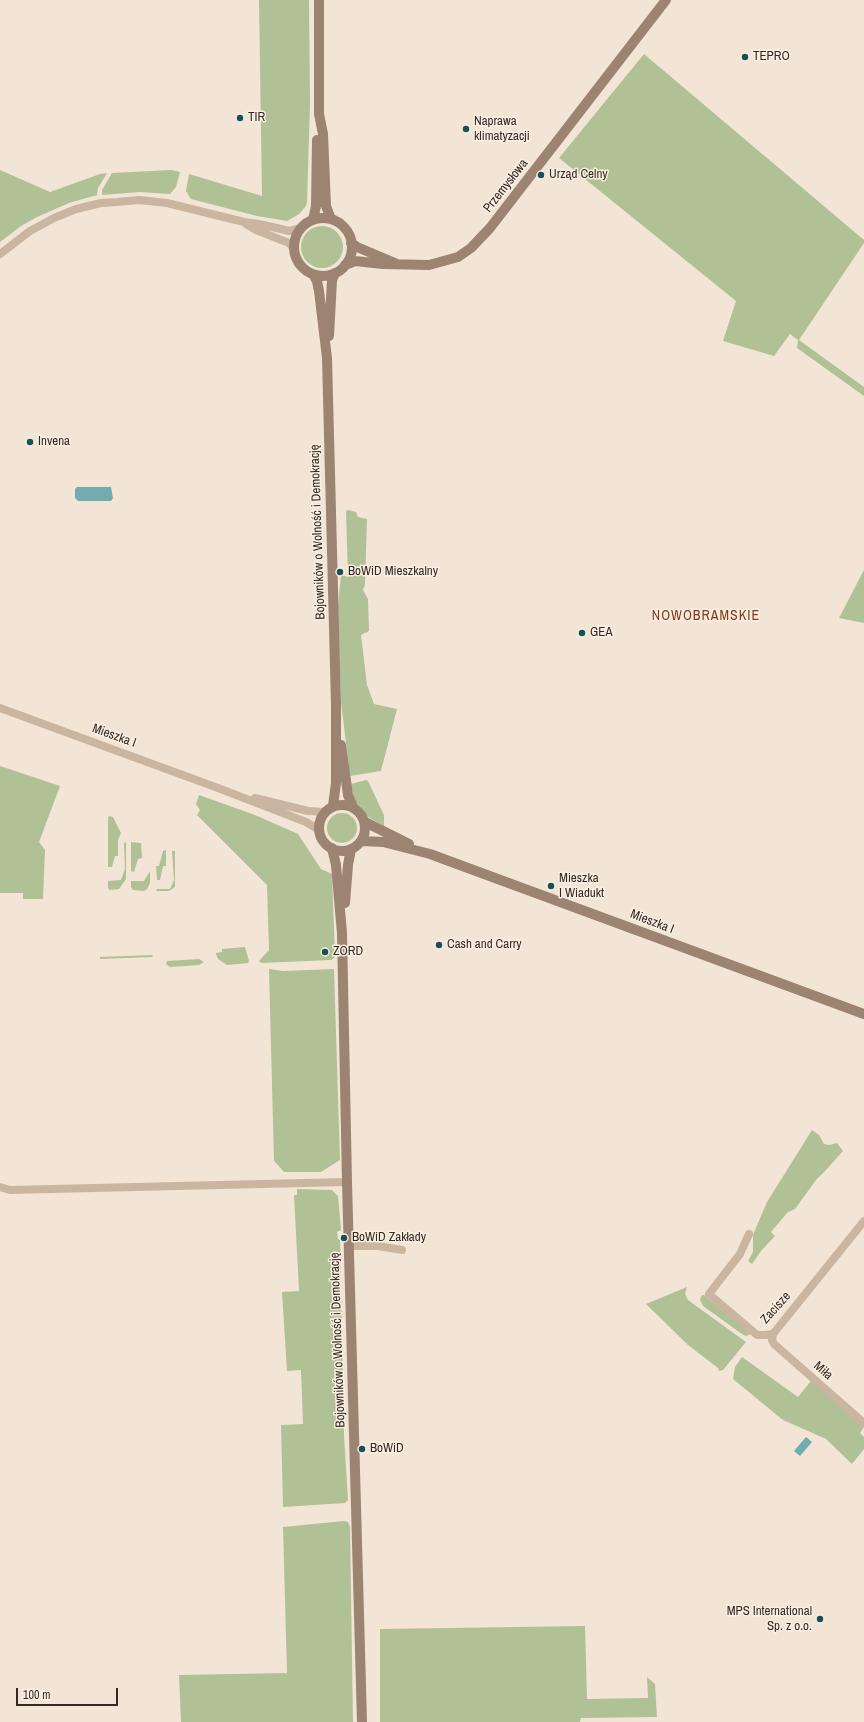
<!DOCTYPE html>
<meta charset="utf-8">
<style>
body{margin:0}
#map{position:relative;width:864px;height:1722px;overflow:hidden;background:#f2e5d5;font-family:"Archivo Narrow",sans-serif}
canvas{display:block}
.scale{position:absolute;left:16px;top:1688px;width:102px;height:18px;box-sizing:border-box;border:2px solid #332924;border-top:0;padding-left:5px;font-size:12px;line-height:14px;white-space:nowrap;color:#332924;-webkit-text-stroke:3px #faefe1;paint-order:stroke}
</style>
<div id="map">
<canvas width="864" height="1722"></canvas>
<div class="scale">100 m</div>
</div>
<script>
const c = document.querySelector('canvas').getContext('2d');
c.lineJoin = 'round';
function fillPath(path, color) { c.fillStyle = color; c.fill(path, 'evenodd'); }
const poly = rows => new Path2D(rows.map(r => 'M' + r).join(''));
function trace(path, color, width, dash) { c.strokeStyle = color; c.lineWidth = width; c.lineCap = dash ? 'butt' : 'round'; c.setLineDash(dash || []); c.stroke(path); }
function write(font, color, halo, rows, align = 'center') {
  c.font = font + ' "Archivo Narrow",sans-serif'; c.lineWidth = 3; c.setLineDash([]); c.textBaseline = 'middle'; c.strokeStyle = halo; c.fillStyle = color; for (const [text, x, y, turn = 0] of rows) {
    c.save(); c.translate(x, y); c.rotate((+turn || 0) * Math.PI / 180); c.textAlign = isNaN(turn) ? turn : align; if (halo) c.strokeText(text, 0, 0); c.fillText(text, 0, 0); c.restore();
  }
}
fillPath(poly([
 [259,0,309,0,310,104,307,202,306,206,299,214,287,221,257,216,191,199,186,191,189,174,262,196],
 [644,54,864,240,864,243,799,340,864,387,864,396,797,348,798,340,790,334,774,356,723,341,736,301,559,158],
 [0,170,50,192,100,174,107,173,98,188,97,195,69,203,37,217,21,226,0,242],
 [171,170,180,172,176,187,170,194,140,192,102,195,102,190,112,173],
 '301 247a21 21 0 1 1 42 0a21 21 0 1 1-42 0Z',
 [348,510,356,512,358,517,367,519,365,585,363,590,368,599,369,631,361,635,367,685,374,704,397,709,381,771,350,776,341,702,338,606,341,575,348,577,346,511],
 [864,570,864,623,839,618],
 [0,766,60,786,39,842,45,850,43,899,23,899,23,893,0,893],
 [366,780,368,781,384,815,384,826,368,817,361,807,355,802,351,784],
 [199,795,255,815,298,834,321,869,332,874,335,956,334,958,331,960,261,963,259,961,269,950,267,885,197,815,200,810,196,804],
 '327 828a15 15 0 1 1 30 0a15 15 0 1 1-30 0Z',
 [109,816,113,817,121,833,118,840,118,856,115,856,112,867,108,867,108,818],
 [126,842,126,879,119,889,110,890,108,888,108,881,121,880,125,869,124,843],
 [131,842,141,843,142,858,138,859,134,872,131,871],
 [166,850,166,866,163,866,160,880,157,880,156,866,159,866,163,851],
 [172,851,175,851,175,887,169,891,156,891,157,889,170,889,174,880],
 [150,871,150,883,147,889,144,891,133,890,131,887,131,881,144,881],
 [245,947,249,961,248,963,227,965,218,959,216,954,216,953,222,952,222,949],
 [153,955,152,957,100,959,100,957],
 [199,959,204,962,199,965,170,967,166,964,167,961],
 [269,969,283,971,334,969,340,1160,321,1172,284,1172,274,1161],
 [812,1130,819,1135,824,1144,829,1145,837,1143,843,1151,826,1170,816,1180,795,1209,788,1212,771,1232,775,1236,761,1251,752,1264,748,1261,753,1252,753,1235,767,1202],
 [297,1189,332,1190,338,1196,341,1230,337,1232,338,1239,340,1240,344,1436,348,1500,345,1503,283,1507,281,1425,303,1424,301,1370,287,1371,282,1292,299,1291,294,1195,297,1195],
 [687,1287,685,1294,688,1300,746,1342,723,1370,719,1371,718,1368,688,1345,646,1304],
 [702,1295,704,1295,751,1334,746,1336,742,1334,703,1306,700,1300],
 [742,1357,798,1397,811,1381,864,1427,860,1433,864,1437,864,1449,852,1464,826,1439,783,1420,733,1379,735,1367],
 [344,1521,348,1522,350,1527,353,1722,181,1722,179,1675,287,1673,283,1527],
 [585,1626,587,1699,648,1698,647,1677,655,1684,657,1717,581,1718,580,1722,380,1722,380,1629]
]), '#b0c195');
fillPath(poly([
 [77,487,111,487,113,498,111,501,78,501,75,498,75,489],
 [806,1437,812,1442,800,1456,794,1451]
]), '#72abb0');
trace(poly([
 [246,224,256,230,289,243,294,249],
 [0,254,30,231,54,218,76,209,101,203,117,202,139,200,167,203,244,222,259,224,281,229,289,231,301,228],
 [0,708,218,788,306,822,319,830],
 [255,798,308,811,325,812],
 [0,1187,10,1190,347,1182],
 [749,1234,740,1254,709,1294,757,1335,765,1335,773,1334,864,1221],
 [349,1246,378,1246,402,1250],
 [773,1334,772,1340,774,1344,864,1423]
]), '#cab5a1', 8);
trace(poly([
 [319,0,319,114,323,134,326,206,331,219],
 '294 247a29 29 0 1 1 58 0a29 29 0 1 1-58 0Z',
 [313,220,316,206,317,140],
 [351,243,357,247,395,263],
 [345,265,355,261,383,264,429,265,458,257,471,248,490,228,666,0],
 [313,274,317,281,319,291,327,358,336,705,336,783,333,806],
 [329,336,332,280,335,273],
 [341,745,348,795,353,807],
 '319 828a23 23 0 1 1 46 0a23 23 0 1 1-46 0Z',
 [365,822,409,844],
 [361,841,383,842,430,854,864,1014],
 [332,848,336,865,342,933,347,1182,362,1722],
 [345,903,348,865,351,849]
]), '#9d8372', 10);
for (const [x, y, r, color] of [
 [745,57,4,"#185057"],
 [240,118,4,"#185057"],
 [466,129,4,"#185057"],
 [541,175,4,"#185057"],
 [30,442,4,"#185057"],
 [340,572,4,"#185057"],
 [582,633,4,"#185057"],
 [551,886,4,"#185057"],
 [439,945,4,"#185057"],
 [325,952,4,"#185057"],
 [344,1238,4,"#185057"],
 [362,1449,4,"#185057"],
 [820,1619,4,"#185057"]
]) { const dot = new Path2D(); dot.arc(x, y, r, 0, 2 * Math.PI); c.fillStyle = color; c.fill(dot); trace(dot, '#faefe1', 1.5); }
write('13px', '#332924', '#faefe1', [
 ["TEPRO",753,57],
 ["TIR",248,118],
 ["Naprawa",474,122],
 ["klimatyzacji",474,137],
 ["Urząd Celny",549,175],
 ["Invena",38,442],
 ["BoWiD Mieszkalny",348,572],
 ["GEA",590,633],
 ["Mieszka",559,879],
 ["I Wiadukt",559,894],
 ["Cash and Carry",447,945],
 ["ZORD",333,952],
 ["BoWiD Zakłady",352,1238],
 ["BoWiD",370,1449],
 ["MPS International",812,1612,"right"],
 ["Sp. z o.o.",812,1627,"right"]
], 'left');
write('13px', '#332924', '#faefe1', [
 ["Przemysłowa",506,186,-52],
 ["Bojowników o Wolność i Demokrację",318,532,-92],
 ["Mieszka I",114,736,20],
 ["Mieszka I",652,922,21],
 ["Zacisze",776,1308,-48],
 ["Bojowników o Wolność i Demokrację",338,1340,-92],
 ["Miła",823,1371,41]
]);
c.letterSpacing = '1px';
write('14px', '#863719', '#faefe1', [
 ["NOWOBRAMSKIE",706,616]
]);
c.letterSpacing = '0px';
</script>
